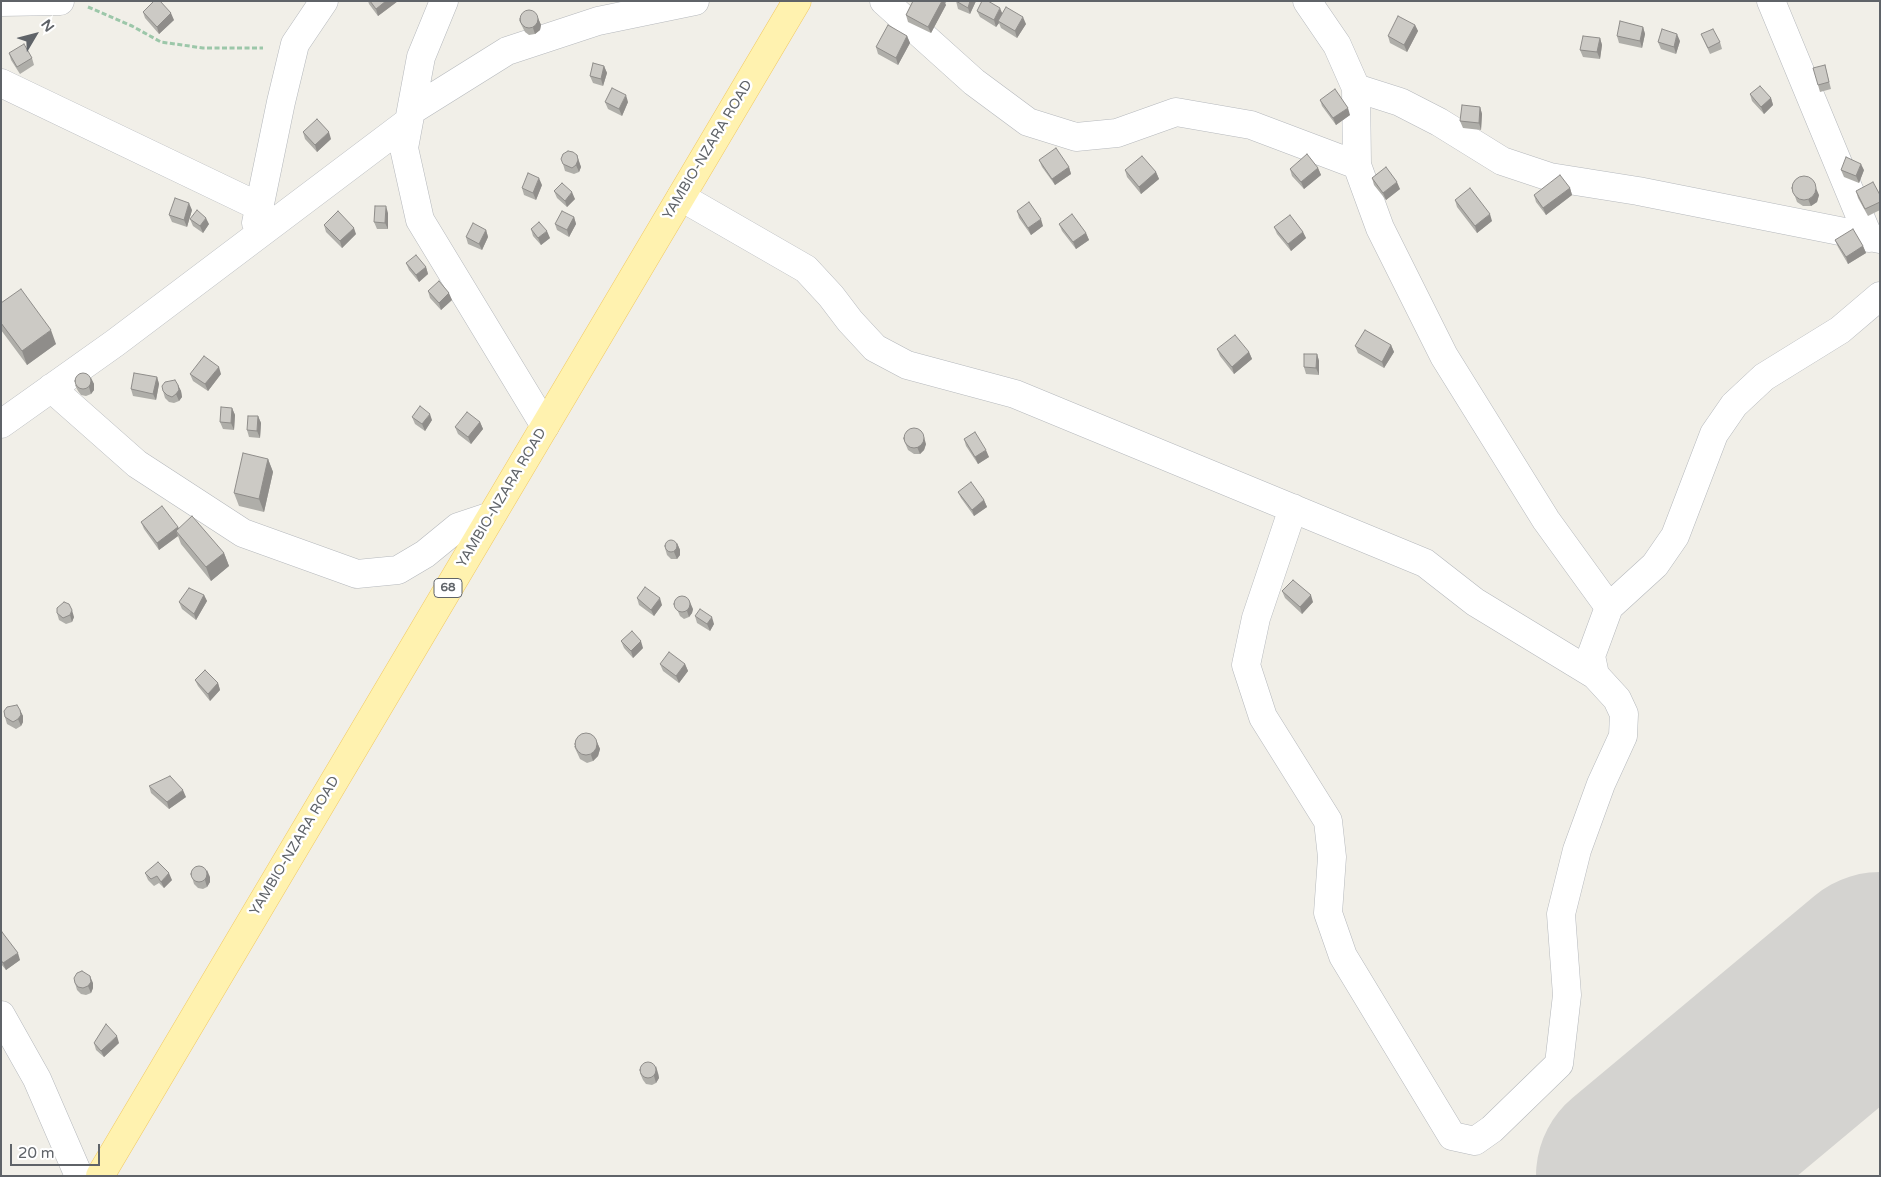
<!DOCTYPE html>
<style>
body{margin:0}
#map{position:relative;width:1881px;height:1177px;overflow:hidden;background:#f1efe8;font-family:"Varela Round",sans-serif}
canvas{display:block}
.frame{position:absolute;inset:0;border:2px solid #5f6368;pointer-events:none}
.north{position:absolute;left:10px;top:10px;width:50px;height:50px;-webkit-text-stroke:4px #fff;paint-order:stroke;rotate:53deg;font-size:14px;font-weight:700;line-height:20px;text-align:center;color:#5f6368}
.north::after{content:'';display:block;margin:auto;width:18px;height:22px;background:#5f6368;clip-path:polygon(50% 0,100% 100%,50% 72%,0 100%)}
.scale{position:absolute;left:10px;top:1144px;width:90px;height:22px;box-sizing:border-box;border:2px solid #5f6368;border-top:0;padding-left:6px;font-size:15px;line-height:18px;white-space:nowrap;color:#5f6368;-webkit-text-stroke:4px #fff;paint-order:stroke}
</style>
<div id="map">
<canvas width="1881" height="1177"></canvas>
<div class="frame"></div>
<div class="north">N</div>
<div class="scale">20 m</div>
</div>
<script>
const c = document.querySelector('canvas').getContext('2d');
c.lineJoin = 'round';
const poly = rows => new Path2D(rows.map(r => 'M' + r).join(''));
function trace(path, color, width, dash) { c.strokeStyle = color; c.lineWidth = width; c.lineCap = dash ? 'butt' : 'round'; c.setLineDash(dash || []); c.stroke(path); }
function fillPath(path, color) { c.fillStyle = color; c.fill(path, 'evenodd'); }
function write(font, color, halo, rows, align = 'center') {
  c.font = font + ' "Varela Round",sans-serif'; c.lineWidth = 5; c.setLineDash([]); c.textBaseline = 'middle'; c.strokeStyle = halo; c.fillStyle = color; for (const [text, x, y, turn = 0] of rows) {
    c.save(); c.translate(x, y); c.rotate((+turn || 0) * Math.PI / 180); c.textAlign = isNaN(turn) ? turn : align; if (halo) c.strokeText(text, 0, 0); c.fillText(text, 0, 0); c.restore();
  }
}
trace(poly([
 [1638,1176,1880,974]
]), '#d4d3d0', 204);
const minor = poly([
 [444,1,421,57,404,148,420,220,545,426],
 [884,1,974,82,1028,122,1076,137,1117,133,1176,112,1251,125,1357,165],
 [1307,1,1337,45,1356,88,1357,165,1380,228,1444,356,1546,520,1609,607],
 [1771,1,1869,238],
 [1,2,60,1],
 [1,83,260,207],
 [1356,88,1400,102,1439,122,1502,161,1550,177,1638,191,1880,239],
 [411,111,507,51,598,21,695,1],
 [681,197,806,269,831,296,850,321,875,348,907,365,1015,394,1425,563,1475,602,1595,675],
 [256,223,281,102,295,44,324,1],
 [51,388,137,464,243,533,357,574,398,570,425,554,458,527,491,516],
 [1,424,115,343,408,122],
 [1293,508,1256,618,1246,665,1263,717,1328,821,1332,857,1328,913,1343,956,1452,1136,1475,1141,1492,1129,1559,1064,1567,995,1561,914,1577,850,1601,784,1623,736,1624,714,1617,699,1595,675,1591,656,1609,607,1655,565,1675,536,1714,434,1734,405,1764,377,1840,330,1880,296],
 [1,1015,37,1079,79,1176]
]);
const primary = poly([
 [100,1176,797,1]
]);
trace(minor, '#b5b8bc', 29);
trace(primary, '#f2c960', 29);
trace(poly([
 [88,7,132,26,161,42,203,48,263,48]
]), '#9cc7a9', 3, [5, 2.5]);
trace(minor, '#fff', 28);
trace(primary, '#fff2af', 28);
fillPath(poly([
 [368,1,398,1,378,16,369,4],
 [913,1,947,1,945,4,946,5,931,33,908,22,906,15],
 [956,1,976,1,970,14,958,9],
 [977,11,1002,14,1026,24,1017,38,1001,28,999,23,996,27,980,17],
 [143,12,174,20,159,34,145,18],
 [538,18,541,25,540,30,535,34,529,35,525,32,519,20],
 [1415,25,1418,31,1407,52,1390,43,1388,36],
 [1643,27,1645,34,1642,48,1619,43,1617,36],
 [1701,34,1720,42,1722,49,1710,54],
 [907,36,910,43,898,65,878,54,876,47],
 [1600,38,1602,45,1600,59,1583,57,1580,50],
 [1680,41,1676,54,1661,49,1658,42],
 [9,53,32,58,34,65,20,74,11,60],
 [1825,65,1831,89,1820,92,1818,85],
 [604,66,607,73,603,86,593,83,590,76],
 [1750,94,1771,98,1773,105,1764,114,1752,101],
 [1320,100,1350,115,1336,125,1322,106],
 [605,102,628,102,622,116,608,109],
 [1480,107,1482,114,1481,130,1463,128,1460,121],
 [303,132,331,139,317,152,305,139],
 [1039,160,1069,167,1071,174,1055,185,1042,167],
 [579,162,581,167,579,172,574,174,565,171,563,164],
 [1318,168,1321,175,1304,189,1292,176,1290,169],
 [1125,170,1156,172,1159,179,1141,194,1127,177],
 [1841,170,1864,170,1859,183,1844,177],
 [1372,178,1400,189,1386,200,1374,185],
 [542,185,536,200,524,195,522,188],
 [1570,188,1572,195,1546,215,1536,202,1534,195],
 [1792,188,1819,195,1817,202,1811,206,1803,206,1797,202],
 [554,191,575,199,567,207,557,198],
 [1856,191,1880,195,1880,210,1868,216,1858,198],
 [1455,200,1492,221,1477,233,1457,207],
 [192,210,187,227,172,222,169,215],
 [1017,211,1043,226,1031,235,1019,218],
 [388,213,388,229,377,229,374,222],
 [574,217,576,224,569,237,557,230,555,224],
 [190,219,209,224,203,233,193,226],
 [1059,224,1086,233,1089,240,1076,249,1062,231],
 [324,225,356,234,342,248,326,232],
 [1274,227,1303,232,1306,238,1291,251,1277,234],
 [531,229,550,238,541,245,533,236],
 [486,230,488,237,482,250,468,244,466,237],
 [1835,240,1863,246,1866,253,1848,264,1838,247],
 [406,263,426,267,428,274,419,282,409,270],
 [428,291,452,300,441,310,430,298],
 [1,303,56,344,27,365,1,330],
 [1391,345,1394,352,1384,368,1358,353,1355,346],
 [1217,349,1249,352,1252,359,1234,374,1220,356],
 [1317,354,1319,361,1319,375,1306,374,1304,367],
 [190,374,221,374,208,391,193,381],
 [157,377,159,384,156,400,133,396,131,389],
 [91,378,94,384,94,390,91,394,86,396,81,395,78,391,75,385],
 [178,385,181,391,182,397,179,401,174,403,169,402,165,398,163,391],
 [232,408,235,415,234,430,223,429,220,422],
 [258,416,261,423,260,438,249,437,247,430],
 [412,417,432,420,425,431,415,424],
 [480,422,483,429,471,444,458,434,455,427],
 [903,438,926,444,924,450,920,454,914,454,908,450],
 [964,439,989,457,978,464,966,446],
 [268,459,273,472,264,512,239,506,234,493],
 [958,492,984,500,987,507,974,516,961,498],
 [141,522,178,527,179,528,224,553,229,566,211,581,181,544,178,536,159,550,144,529],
 [677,543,680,550,680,555,677,559,671,559,667,555,665,548],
 [1282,591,1313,602,1302,614,1285,598],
 [204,595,207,601,196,620,182,609,179,602],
 [637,598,662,605,654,616,639,605],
 [675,605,693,609,692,613,689,617,684,619,680,616],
 [57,608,74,617,72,622,66,624,59,620,57,613],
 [695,616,714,624,710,631,697,623],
 [621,641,643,648,633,658,624,648],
 [660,664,685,664,688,671,679,683,663,671],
 [195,680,218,683,220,690,210,701,198,686],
 [20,710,23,716,23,722,21,726,16,729,7,724,5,717],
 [597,742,600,749,598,756,593,761,587,763,580,759,574,746],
 [149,786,186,797,169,809,151,793],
 [145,873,172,880,164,888,159,883,154,886,148,880],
 [192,877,210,877,210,882,207,887,203,889,198,888,194,884],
 [1,933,20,960,6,970,1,964],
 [75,983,93,983,93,988,91,993,86,995,81,994,77,990],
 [94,1043,119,1043,104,1057,96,1050],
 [640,1073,658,1073,659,1078,656,1083,652,1085,646,1084,643,1080]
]), '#afaea9');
fillPath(poly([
 [386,1,398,1,378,16,376,9],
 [942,1,944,1,946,5,931,33,928,27],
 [970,1,976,1,970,14,968,8],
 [1000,8,1003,15,998,21,999,23,996,27,994,20],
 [171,13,174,20,159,34,157,27],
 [1023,17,1026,24,1017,38,1015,31],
 [538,18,541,25,540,30,535,34,533,28],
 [1415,25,1418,31,1407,52,1404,45],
 [1643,27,1645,34,1642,48,1640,41],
 [1677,34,1680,41,1676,54,1674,47],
 [907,36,910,43,898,65,896,58],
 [1600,38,1602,45,1600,59,1597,52],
 [604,66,607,73,603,86,601,79],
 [626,95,628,102,622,116,619,109],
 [1771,98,1773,105,1764,114,1761,107],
 [1480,107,1482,114,1481,130,1479,123],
 [1348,108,1350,115,1336,125,1333,118],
 [329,132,331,139,317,152,315,145],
 [577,155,581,167,579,172,576,165],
 [1861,164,1864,170,1859,183,1856,176],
 [1069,167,1071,174,1055,185,1052,179],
 [1318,168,1321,175,1304,189,1301,182],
 [1156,172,1159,179,1141,194,1139,187],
 [539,178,542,185,536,200,533,193],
 [1397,182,1400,189,1386,200,1383,193],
 [1570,188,1572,195,1546,215,1543,208],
 [1816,188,1819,195,1817,202,1811,206,1808,199],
 [572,192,575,199,567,207,565,201],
 [189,203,192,210,187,227,184,220],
 [386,206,388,213,388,229,385,223],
 [1490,214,1492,221,1477,233,1475,226],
 [574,217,576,224,569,237,567,230],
 [206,218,209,224,203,233,200,226],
 [1041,219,1043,226,1031,235,1028,228],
 [354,228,356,234,342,248,340,241],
 [486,230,488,237,482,250,479,244],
 [547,231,550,238,541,245,538,238],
 [1303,232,1306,238,1291,251,1288,244],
 [1086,233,1089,240,1076,249,1073,242],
 [1863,246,1866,253,1848,264,1846,257],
 [426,267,428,274,419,282,416,275],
 [449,293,452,300,441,310,439,303],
 [51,330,56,344,27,365,22,351],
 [1391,345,1394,352,1384,368,1382,362],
 [1249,352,1252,359,1234,374,1232,367],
 [1317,354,1319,361,1319,375,1316,368],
 [219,367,221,374,208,391,205,384],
 [157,377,159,384,156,400,153,394],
 [91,378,94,384,94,390,91,394,89,387],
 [178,385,181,391,182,397,179,401,176,394],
 [232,408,235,415,234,430,231,423],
 [430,414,432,420,425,431,422,424],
 [258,416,261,423,260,438,257,431],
 [480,422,483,429,471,444,468,437],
 [924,437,926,444,924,450,920,454,917,447],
 [986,450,989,457,978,464,975,457],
 [268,459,273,472,264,512,259,499],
 [984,500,987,507,974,516,972,510],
 [178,527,181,534,176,531,178,536,159,550,157,543],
 [677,543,680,550,680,555,677,559,674,552],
 [224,553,229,566,211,581,206,567],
 [204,595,207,601,196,620,194,614],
 [1311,595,1313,602,1302,614,1300,607],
 [660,598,662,605,654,616,651,610],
 [690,602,693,609,692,613,689,617,687,611],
 [72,610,74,617,72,622,70,615],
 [712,617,714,624,710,631,707,624],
 [641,641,643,648,633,658,631,651],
 [685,664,688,671,679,683,676,676],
 [218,683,220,690,210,701,208,694],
 [20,710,23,716,23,722,21,726,18,719],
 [597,742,600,749,598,756,593,761,591,755],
 [183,790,186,797,169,809,167,802],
 [207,870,210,877,210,882,207,887,205,880],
 [169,873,172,880,164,888,161,882],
 [18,953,20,960,6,970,3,963],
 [90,976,93,983,93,988,91,993,88,986],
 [117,1036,119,1043,104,1057,101,1051],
 [656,1066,658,1073,659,1078,656,1083,654,1076]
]), '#8f8d8a');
const building = poly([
 [154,1,160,1,171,13,157,27,143,12,154,1],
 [370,1,386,1,376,9,370,1],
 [913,1,942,1,928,27,906,15,913,1],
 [956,1,970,1,968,8,956,1],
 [982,1,988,1,1000,8,994,20,977,11,982,1],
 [1006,7,1023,17,1015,31,998,21,1006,7],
 '520 19a9 9 0 1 1 18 0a9 9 0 1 1-18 0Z',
 [1398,16,1415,25,1404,45,1388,36,1398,16],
 [1620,21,1643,27,1640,41,1617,36,1620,21],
 [888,25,907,36,896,58,876,47,888,25],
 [1662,29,1677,34,1674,47,1658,42,1662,29],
 [1713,29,1720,42,1708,48,1701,34,1713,29],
 [1583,36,1600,38,1597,52,1580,50,1583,36],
 [24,44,32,58,17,67,9,53,24,44],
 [593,63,604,66,601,79,590,76,593,63],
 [1825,65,1829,82,1818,85,1813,68,1825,65],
 [1760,86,1771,98,1761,107,1750,94,1760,86],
 [612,88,626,95,619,109,605,102,612,88],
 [1335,89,1348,108,1333,118,1320,100,1335,89],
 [1462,105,1480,107,1479,123,1460,121,1462,105],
 [317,119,329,132,315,145,303,132,317,119],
 [1056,148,1069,167,1052,179,1039,160,1056,148],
 [568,151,573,152,577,155,578,160,576,165,572,168,563,164,561,159,563,154,568,151],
 [1307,154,1318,168,1301,182,1290,169,1307,154],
 [1142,156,1156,172,1139,187,1125,170,1142,156],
 [1846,157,1861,164,1856,176,1841,170,1846,157],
 [1386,167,1397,182,1383,193,1372,178,1386,167],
 [528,173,539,178,533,193,522,188,528,173],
 [1560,175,1570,188,1543,208,1534,195,1560,175],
 '1792 188a12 12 0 1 1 24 0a12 12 0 1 1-24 0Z',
 [1873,182,1880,195,1880,202,1865,209,1856,191,1873,182],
 [562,183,572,192,565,201,554,191,562,183],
 [1470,188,1490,214,1475,226,1455,200,1470,188],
 [175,198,189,203,184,220,169,215,175,198],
 [1029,202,1041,219,1028,228,1017,211,1029,202],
 [375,206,386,206,385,223,374,222,375,206],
 [197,210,206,218,200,226,190,219,197,210],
 [338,211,354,228,340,241,324,225,338,211],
 [562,211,574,217,567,230,555,224,562,211],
 [1072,214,1086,233,1073,242,1059,224,1072,214],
 [1290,215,1303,232,1288,244,1274,227,1290,215],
 [539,222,547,231,538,238,531,229,539,222],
 [473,223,486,230,479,244,466,237,473,223],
 [1853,229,1863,246,1846,257,1835,240,1853,229],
 [416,255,426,267,416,275,406,263,416,255],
 [439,281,449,293,439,303,428,291,439,281],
 [21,289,51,330,22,351,1,323,1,303,21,289],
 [1365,330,1391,345,1382,362,1355,346,1365,330],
 [1235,335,1249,352,1232,367,1217,349,1235,335],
 [1304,354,1317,354,1316,368,1304,367,1304,354],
 [204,356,219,367,205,384,190,374,204,356],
 '75 381a8 8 0 1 1 16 0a8 8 0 1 1-16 0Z',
 [134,373,157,377,153,394,131,389,134,373],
 [175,380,178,385,179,390,176,394,172,397,167,395,163,391,162,386,165,382,175,380],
 [420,406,430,414,422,424,412,417,420,406],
 [221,407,232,408,231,423,220,422,221,407],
 [467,412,480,422,468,437,455,427,467,412],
 [248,416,258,416,257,431,247,430,248,416],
 '904 438a10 10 0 1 1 20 0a10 10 0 1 1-20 0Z',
 [975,432,986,450,975,457,964,439,975,432],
 [243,453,268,459,259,499,234,493,243,453],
 [971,482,984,500,972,510,958,492,971,482],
 [162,506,178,527,157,543,141,522,162,506],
 [192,516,224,553,206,567,176,531,192,516],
 '665 546a6 6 0 1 1 12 0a6 6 0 1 1-12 0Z',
 [1293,580,1311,595,1300,607,1282,591,1293,580],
 [645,587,660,598,651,610,637,598,645,587],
 [189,588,204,595,194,614,179,602,189,588],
 '674 604a8 8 0 1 1 16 0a8 8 0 1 1-16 0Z',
 [64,602,69,604,72,610,70,615,63,618,57,613,57,608,64,602],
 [700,609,712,617,707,624,695,616,700,609],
 [632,631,641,641,631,651,621,641,632,631],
 [669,652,685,664,676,676,660,664,669,652],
 [205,670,218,683,208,694,195,680,205,670],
 [17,705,20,710,21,715,18,719,13,722,5,717,4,711,7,707,17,705],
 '575 744a11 11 0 1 1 22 0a11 11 0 1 1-22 0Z',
 [170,776,183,790,167,802,149,786,170,776],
 [158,862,169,873,161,882,157,876,151,879,145,873,158,862],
 '191 874a8 8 0 1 1 16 0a8 8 0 1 1-16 0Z',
 [2,932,18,953,3,963,1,960,1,933,2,932],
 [82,971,90,976,91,982,88,986,83,988,78,987,75,983,74,978,77,973,82,971],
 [106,1024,117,1036,101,1051,94,1043,106,1024],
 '640 1070a8 8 0 1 1 16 0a8 8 0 1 1-16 0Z'
]);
fillPath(building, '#cccac5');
trace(building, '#8f8d8a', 1);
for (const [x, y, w] of [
 [448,588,28]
]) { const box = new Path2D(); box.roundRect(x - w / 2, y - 9.5, w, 19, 4); c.fillStyle = '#fff'; c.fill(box); trace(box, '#5f6368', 1); }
write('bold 12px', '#5f6368', null, [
 ["68",448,588]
]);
write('14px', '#5f6368', '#fff', [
 ["YAMBIO-NZARA ROAD",708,150,-59],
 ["YAMBIO-NZARA ROAD",502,498,-59],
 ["YAMBIO-NZARA ROAD",295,846,-59]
]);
</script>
